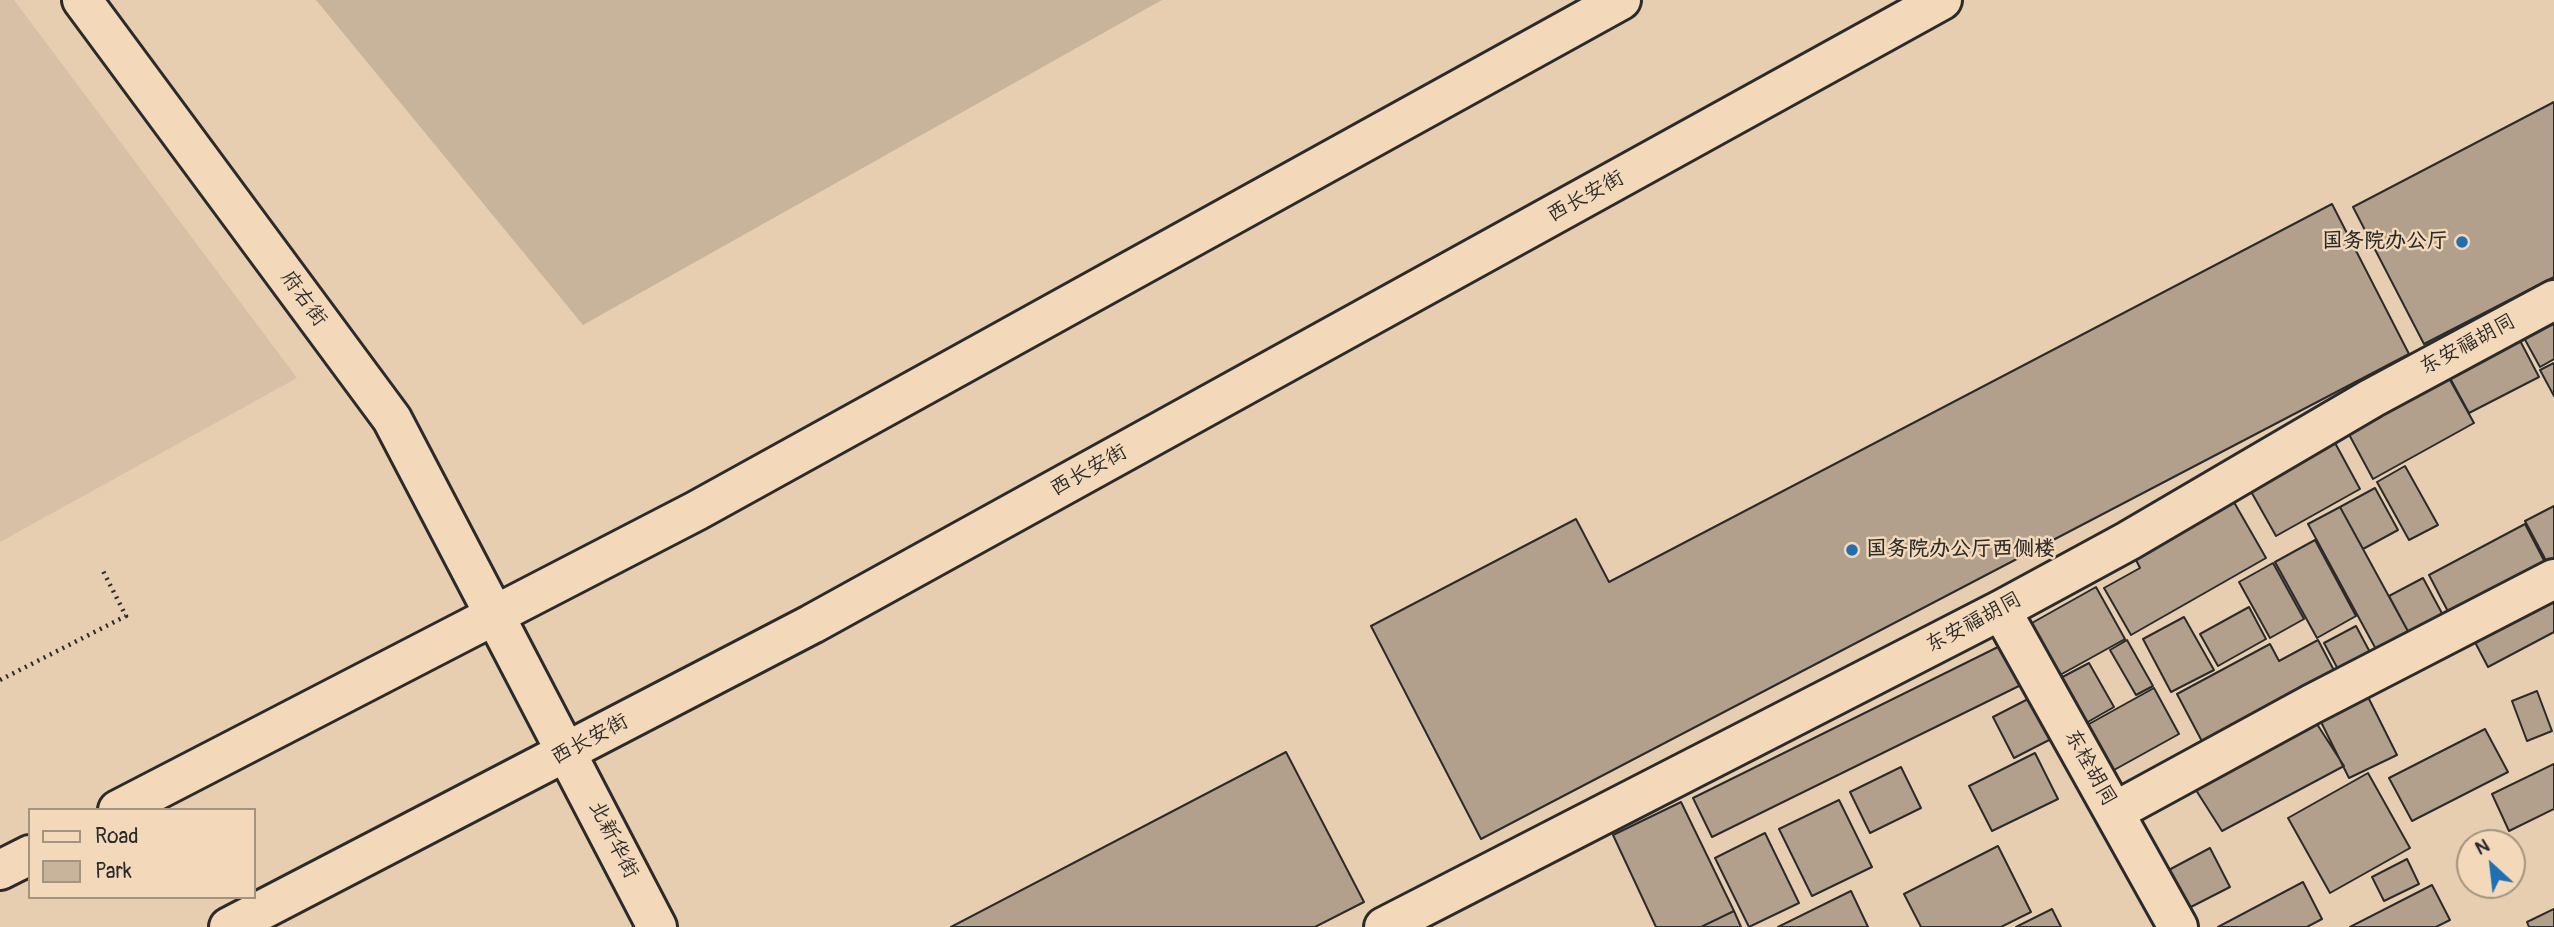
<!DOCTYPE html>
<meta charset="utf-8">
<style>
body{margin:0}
#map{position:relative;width:2554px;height:927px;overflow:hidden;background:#e7ceb1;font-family:Pangolin,sans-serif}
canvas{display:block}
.legend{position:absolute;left:28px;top:808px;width:228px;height:91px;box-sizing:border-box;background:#f3d9ba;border:2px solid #a39381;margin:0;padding:9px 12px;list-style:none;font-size:21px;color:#2b2b2b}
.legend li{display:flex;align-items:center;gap:14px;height:35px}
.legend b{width:35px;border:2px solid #a39381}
.north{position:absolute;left:2456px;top:829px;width:70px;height:70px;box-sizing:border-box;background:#f3d9ba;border:2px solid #a39381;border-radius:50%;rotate:333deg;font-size:19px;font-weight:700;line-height:28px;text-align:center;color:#2b2b2b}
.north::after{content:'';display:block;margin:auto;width:24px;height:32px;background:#1f6fb2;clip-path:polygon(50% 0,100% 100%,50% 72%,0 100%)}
</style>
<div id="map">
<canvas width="2554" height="927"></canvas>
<ul class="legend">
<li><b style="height:9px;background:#f3d9ba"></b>Road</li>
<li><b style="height:19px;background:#c8b39b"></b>Park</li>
</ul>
<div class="north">N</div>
</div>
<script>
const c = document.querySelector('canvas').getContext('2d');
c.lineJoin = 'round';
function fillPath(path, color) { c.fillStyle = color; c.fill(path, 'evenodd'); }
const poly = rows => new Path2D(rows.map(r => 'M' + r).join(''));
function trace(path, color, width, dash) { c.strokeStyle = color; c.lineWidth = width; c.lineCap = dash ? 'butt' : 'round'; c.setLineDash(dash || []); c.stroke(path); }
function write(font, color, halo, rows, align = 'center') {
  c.font = font + ' Pangolin,"LXGW WenKai TC",sans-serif'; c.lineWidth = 5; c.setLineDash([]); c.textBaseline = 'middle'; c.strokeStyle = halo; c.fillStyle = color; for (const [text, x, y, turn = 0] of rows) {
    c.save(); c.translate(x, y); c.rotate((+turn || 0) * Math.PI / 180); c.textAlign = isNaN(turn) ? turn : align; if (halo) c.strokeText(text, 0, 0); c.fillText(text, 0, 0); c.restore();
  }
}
fillPath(poly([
 [0,0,14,0,297,378,0,542]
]), '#d7c0a6');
fillPath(poly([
 [316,0,1162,0,583,325]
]), '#c8b39b');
const building = poly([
 [2554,102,2554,277,2424,344,2353,207,2554,102],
 [2332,204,2409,354,1481,839,1371,626,1576,519,1609,582,2332,204],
 [2554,308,2554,359,2540,367,2518,327,2554,308],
 [2515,331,2539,377,2469,413,2444,367,2515,331],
 [2554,363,2554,396,2540,370,2554,363],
 [2445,371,2474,423,2373,479,2345,427,2445,371],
 [2334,441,2360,489,2276,536,2249,488,2334,441],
 [2405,466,2438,525,2409,540,2377,482,2405,466],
 [2375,488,2398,530,2363,549,2340,507,2375,488],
 [2231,497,2266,558,2131,635,2104,588,2140,568,2132,552,2231,497],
 [2554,506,2554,568,2551,570,2525,521,2554,506],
 [2340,507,2410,635,2378,653,2308,524,2340,507],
 [2525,524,2550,572,2454,623,2429,575,2525,524],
 [2315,540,2356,616,2317,638,2275,562,2315,540],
 [2273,563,2304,619,2270,638,2239,582,2273,563],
 [2423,578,2444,617,2410,635,2389,596,2423,578],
 [2554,579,2554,632,2488,667,2466,625,2554,579],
 [2096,587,2125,639,2051,680,2023,628,2096,587],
 [2249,607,2266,639,2218,666,2200,634,2249,607],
 [2184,617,2214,670,2171,692,2143,639,2184,617],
 [2356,626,2372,656,2340,673,2324,643,2356,626],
 [2127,640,2153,686,2136,695,2110,650,2127,640],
 [2318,640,2337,676,2205,747,2177,694,2270,644,2279,661,2318,640],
 [2004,644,2023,684,1712,837,1693,798,2004,644],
 [2089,663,2114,707,2079,727,2053,682,2089,663],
 [2360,681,2397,755,2349,778,2312,704,2360,681],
 [2154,688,2179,734,2105,775,2080,729,2154,688],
 [2537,691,2552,731,2527,741,2512,701,2537,691],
 [2030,698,2051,739,2014,758,1993,717,2030,698],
 [2315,721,2344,766,2222,831,2194,787,2315,721],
 [2485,729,2508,772,2412,821,2389,778,2485,729],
 [1286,752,1364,902,1315,927,951,927,1286,752],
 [2035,753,2058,799,1992,831,1969,786,2035,753],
 [2554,764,2554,809,2509,831,2492,794,2554,764],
 [1901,767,1921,808,1870,833,1850,792,1901,767],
 [2368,773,2410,848,2330,893,2288,818,2368,773],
 [1839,800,1872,867,1812,896,1779,829,1839,800],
 [1681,802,1734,911,1701,927,1656,927,1613,835,1681,802],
 [1765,833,1799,903,1749,927,1715,858,1765,833],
 [1998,846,2031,912,2001,927,1921,927,1904,894,1998,846],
 [2210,848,2230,887,2185,910,2165,872,2210,848],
 [2407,859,2419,884,2384,901,2372,877,2407,859],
 [2303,882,2322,919,2307,927,2218,927,2303,882],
 [2432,885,2450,920,2436,927,2350,927,2432,885],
 [1851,891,1868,927,1778,927,1851,891],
 [2052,909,2061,927,2016,927,2052,909],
 [2554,909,2554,927,2529,927,2527,922,2554,909],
 [1734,911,1741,927,1701,927,1734,911]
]);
fillPath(building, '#b2a08c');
trace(building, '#2b2b2b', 2);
const minor = poly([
 [2001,610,2178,927],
 [495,616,657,927],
 [2114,812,2312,704,2554,579],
 [1384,927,2001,610,2128,541,2372,398,2554,300]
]);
const major = poly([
 [82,0,392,419,495,616]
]);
const highway = poly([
 [118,810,696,511,1621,0],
 [0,870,30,855],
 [229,927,812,624,1942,0]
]);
trace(minor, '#2b2b2b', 44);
trace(major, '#2b2b2b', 44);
trace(highway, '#2b2b2b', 44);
trace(poly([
 [0,680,126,616,102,569]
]), '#2b2b2b', 4.5, [2, 5]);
trace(minor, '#f3d9ba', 38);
trace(major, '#f3d9ba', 38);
trace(highway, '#f3d9ba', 38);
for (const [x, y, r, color] of [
 [2462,242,7,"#1f6fb2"],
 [1852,550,7,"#1f6fb2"]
]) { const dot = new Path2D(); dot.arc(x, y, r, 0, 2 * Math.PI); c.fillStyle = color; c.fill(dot); trace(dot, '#f3d9ba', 2.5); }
write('21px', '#2b2b2b', '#f3d9ba', [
 ["西长安街",1586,197,-29],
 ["府右街",303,299,54],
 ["东安福胡同",2468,345,-28],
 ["西长安街",1089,471,-29],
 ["东安福胡同",1974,623,-28],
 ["西长安街",590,740,-28],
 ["东栓胡同",2090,768,61],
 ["北新华街",613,840,63]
]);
write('bold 21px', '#2b2b2b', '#f3d9ba', [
 ["国务院办公厅",2448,242],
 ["国务院办公厅西侧楼",1866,550,"left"]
], 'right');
</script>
